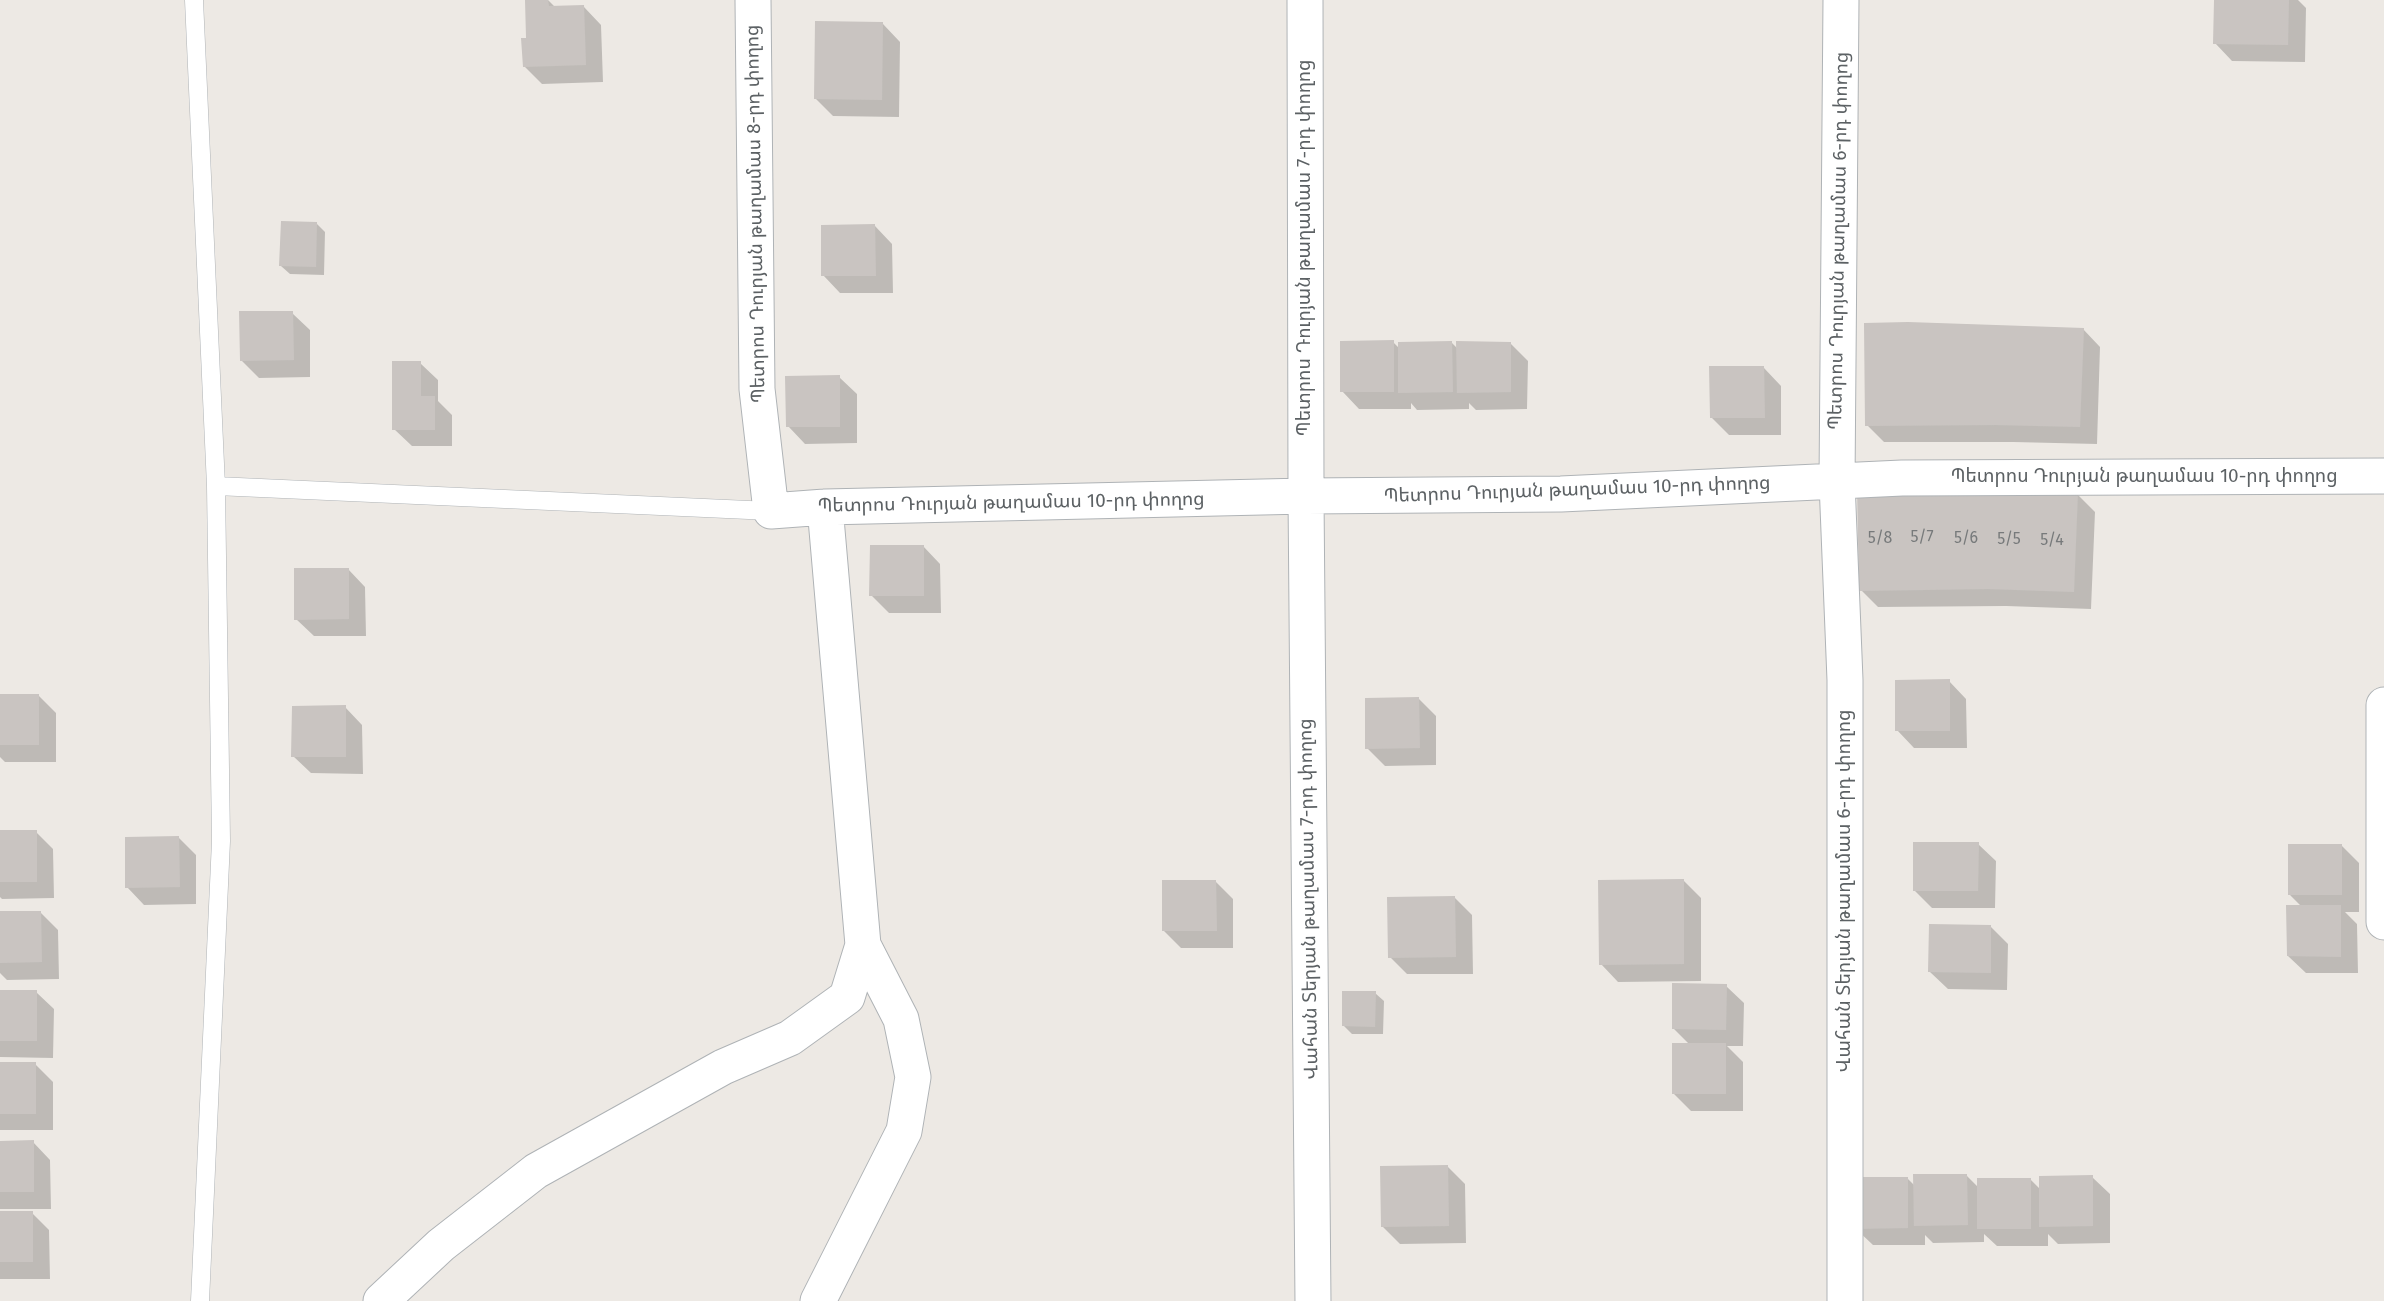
<!DOCTYPE html>
<meta charset="utf-8">
<style>
body{margin:0}
canvas{display:block;background:#ede9e4}
</style>
<canvas width="2384" height="1301"></canvas>
<script>
const c = document.querySelector('canvas').getContext('2d');
c.lineJoin = 'round';
function fillPath(path, color) { c.fillStyle = color; c.fill(path, 'evenodd'); }
const poly = rows => new Path2D(rows.map(r => 'M' + r).join(''));
function trace(path, color, width, dash) { c.strokeStyle = color; c.lineWidth = width; c.lineCap = dash ? 'butt' : 'round'; c.setLineDash(dash || []); c.stroke(path); }
function write(font, color, halo, rows, align = 'center') {
  c.font = font + ' "Fira Sans","Noto Sans Armenian",sans-serif'; c.lineWidth = 6; c.setLineDash([]); c.textBaseline = 'middle'; c.strokeStyle = halo; c.fillStyle = color; for (const [text, x, y, turn = 0] of rows) {
    c.save(); c.translate(x, y); c.rotate((+turn || 0) * Math.PI / 180); c.textAlign = isNaN(turn) ? turn : align; if (halo) c.strokeText(text, 0, 0); c.fillText(text, 0, 0); c.restore();
  }
}
fillPath(poly([
 [527,0,548,0,556,8,584,7,601,25,603,82,542,84,524,66,528,39],
 [2215,0,2298,0,2306,8,2305,62,2232,61,2215,43],
 [883,24,900,42,899,117,833,116,815,98],
 [317,224,325,232,324,275,290,274,281,266],
 [875,226,892,244,893,293,840,293,823,275],
 [292,313,310,330,310,377,259,378,241,360],
 [2083,329,2100,347,2097,444,2013,442,1884,442,1867,425],
 [1393,342,1400,349,1452,343,1458,349,1510,343,1528,361,1527,409,1476,410,1469,403,1469,409,1417,410,1411,403,1411,409,1359,409,1342,391],
 [420,363,438,380,438,401,452,415,452,446,412,446,394,429],
 [1764,368,1781,386,1781,435,1729,435,1711,417],
 [839,377,857,394,857,443,805,444,788,426],
 [2077,494,2095,512,2091,609,2006,606,1878,607,1861,590],
 [923,546,940,564,941,613,889,613,871,595],
 [348,569,365,587,366,636,314,636,296,619],
 [1949,681,1966,699,1967,748,1914,748,1897,730],
 [38,695,56,713,56,762,5,762,0,757,0,696],
 [1419,699,1436,716,1436,765,1385,766,1367,748],
 [345,707,362,725,363,774,311,773,293,756],
 [0,832,36,832,53,849,54,898,2,899,0,897],
 [179,838,196,855,196,904,144,905,127,887],
 [1978,844,1996,861,1995,908,1932,908,1914,890],
 [2342,846,2359,863,2359,912,2345,912,2357,924,2358,973,2306,973,2288,956,2302,907,2290,895],
 [1683,880,1701,898,1701,981,1618,982,1601,964],
 [1216,882,1233,899,1233,948,1181,948,1164,931],
 [1455,898,1472,915,1473,974,1407,974,1390,957],
 [0,913,41,913,58,930,59,979,7,980,0,973],
 [1991,927,2008,944,2007,990,1948,989,1930,972],
 [1726,986,1744,1003,1743,1046,1727,1046,1743,1062,1743,1111,1691,1111,1674,1094,1690,1045,1673,1028],
 [0,992,36,992,54,1009,53,1058,0,1057],
 [1375,993,1384,1001,1383,1034,1352,1034,1343,1025],
 [0,1064,35,1064,53,1082,53,1130,0,1130],
 [0,1142,33,1142,50,1160,51,1209,0,1209],
 [1447,1166,1465,1184,1466,1243,1400,1244,1382,1226],
 [1967,1176,1979,1188,2030,1179,2040,1189,2092,1177,2110,1194,2110,1243,2058,1244,2048,1234,2048,1246,1997,1246,1984,1234,1984,1242,1933,1243,1925,1235,1925,1245,1873,1245,1855,1228,1907,1178,1915,1186],
 [0,1213,32,1213,49,1230,50,1279,0,1279]
]), '#0003');
fillPath(poly([
 [525,0,548,0,549,6,584,5,586,65,523,67,521,38,526,38],
 [2214,0,2289,0,2288,45,2213,44],
 [815,21,883,22,882,100,814,99],
 [281,221,317,222,316,267,279,266],
 [875,224,876,276,821,276,821,225],
 [239,311,293,311,294,360,240,361],
 [1908,322,2084,328,2080,427,1995,425,1865,426,1864,323],
 [1394,340,1394,392,1340,392,1340,341],
 [1452,341,1453,392,1398,393,1398,342],
 [1456,341,1511,342,1511,392,1457,393],
 [392,361,421,361,421,396,435,396,435,430,392,430],
 [1709,366,1764,366,1765,418,1710,418],
 [840,375,840,427,786,427,785,376],
 [1857,488,2078,492,2074,592,1988,589,1859,591],
 [870,545,924,545,924,596,869,596],
 [294,568,349,568,349,619,294,620],
 [1950,679,1950,731,1895,731,1895,680],
 [0,694,39,694,39,745,0,745],
 [1419,697,1420,748,1365,749,1365,698],
 [346,705,346,757,291,757,292,706],
 [0,830,37,830,37,882,0,882],
 [179,836,180,887,125,888,125,837],
 [1913,842,1979,842,1978,891,1913,891],
 [2288,844,2342,844,2342,895,2288,895],
 [1684,879,1684,964,1599,965,1598,880],
 [1162,880,1216,880,1217,931,1162,931],
 [1455,896,1456,957,1388,958,1387,897],
 [2286,905,2341,905,2341,957,2287,956],
 [0,911,41,911,42,962,0,963],
 [1929,924,1991,925,1991,973,1928,972],
 [1672,983,1727,984,1726,1030,1672,1029],
 [0,990,37,990,37,1041,0,1041],
 [1342,991,1376,991,1375,1027,1342,1026],
 [1672,1043,1726,1043,1726,1094,1672,1094],
 [0,1062,36,1062,36,1114,0,1114],
 [34,1140,34,1192,0,1192,0,1141],
 [1448,1165,1449,1226,1381,1227,1380,1166],
 [1913,1174,1967,1174,1968,1225,1914,1226],
 [2093,1175,2093,1226,2039,1227,2039,1176],
 [1853,1177,1908,1177,1908,1228,1854,1229],
 [1977,1178,2031,1178,2031,1229,1977,1229],
 [0,1211,33,1211,33,1262,0,1262]
]), '#c9c4c1');
const lane = poly([
 [194,0,216,486,221,841,200,1301],
 [216,486,771,511]
]);
const street = poly([
 [753,0,757,389,771,511,825,507,1306,496,1561,494,1902,478,2384,476],
 [1305,0,1306,496,1313,1301],
 [1841,0,1837,482,1845,680,1845,1301],
 [2384,705,2384,922],
 [381,1301,441,1245,536,1171,723,1067,790,1038,847,997,863,945,825,507],
 [818,1301,904,1131,913,1077,901,1019,863,945]
]);
trace(lane, '#afb3b6', 19);
trace(street, '#afb3b6', 37);
trace(lane, '#fff', 18);
trace(street, '#fff', 35);
write('16px', '#777a7b', null, [
 ["5/7",1922,538],
 ["5/8",1880,539],
 ["5/6",1966,539],
 ["5/5",2009,540],
 ["5/4",2052,541]
]);
write('19px', '#5c6164', '#fff', [
 ["Պետրոս Դուրյան թաղամաս 8-րդ փողոց",756,214,-91],
 ["Պետրոս Դուրյան թաղամաս 6-րդ փողոց",1839,241,-89],
 ["Պետրոս Դուրյան թաղամաս 7-րդ փողոց",1305,248,-90],
 ["Պետրոս Դուրյան թաղամաս 10-րդ փողոց",2144,477],
 ["Պետրոս Դուրյան թաղամաս 10-րդ փողոց",1577,490,-2],
 ["Պետրոս Դուրյան թաղամաս 10-րդ փողոց",1011,503,-1],
 ["Վահան Տերյան թաղամաս 6-րդ փողոց",1845,891,-90],
 ["Վահան Տերյան թաղամաս 7-րդ փողոց",1309,899,-91]
]);
</script>
